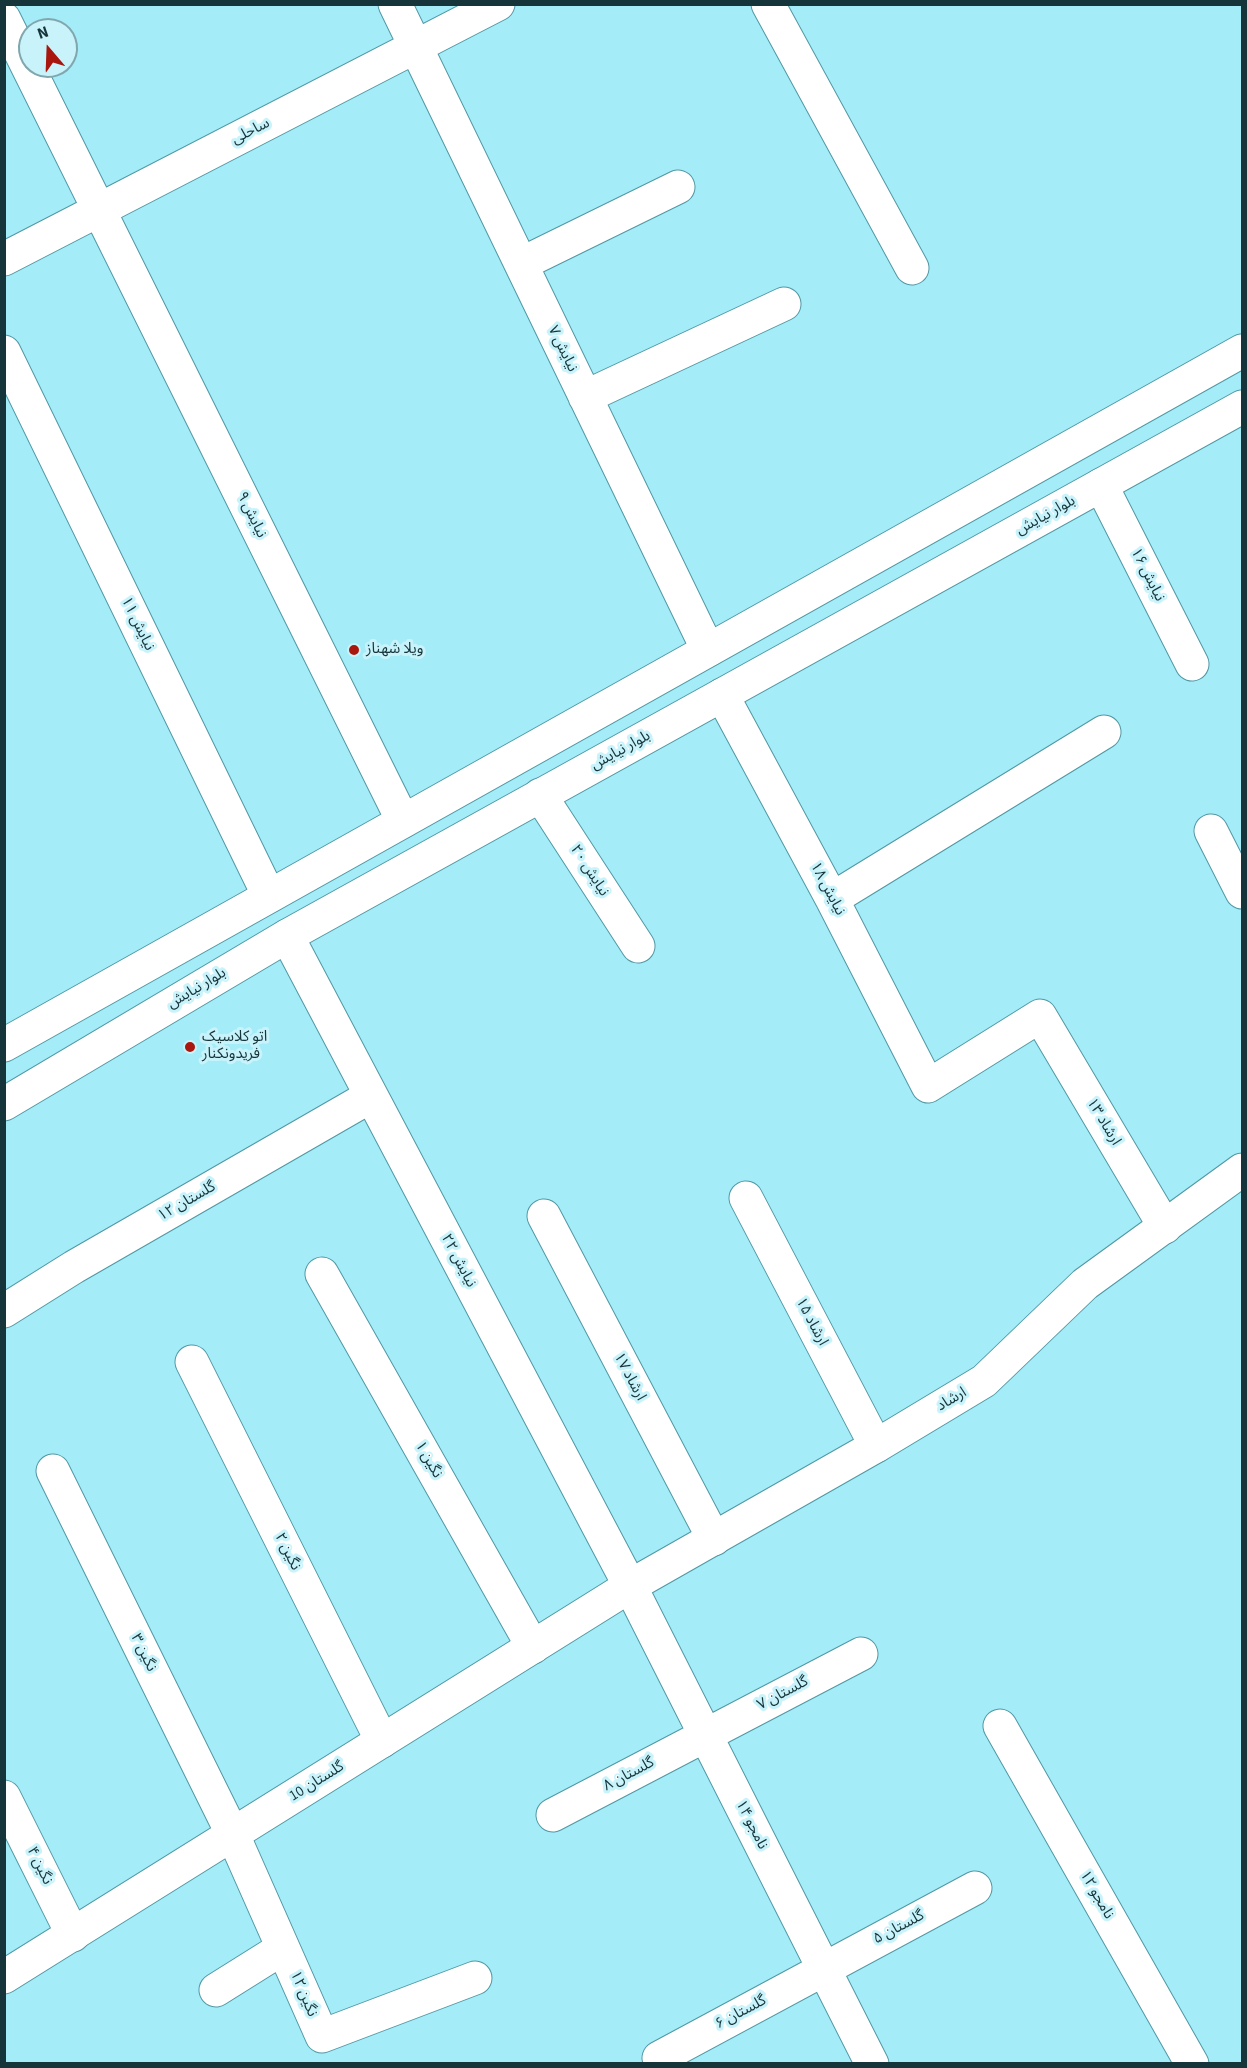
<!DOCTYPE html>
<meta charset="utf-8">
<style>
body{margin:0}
#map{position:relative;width:1247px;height:2068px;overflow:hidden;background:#a3ecf8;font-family:"Source Sans 3",sans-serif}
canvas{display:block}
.frame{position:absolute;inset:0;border:6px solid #16353a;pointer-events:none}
.north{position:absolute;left:18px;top:18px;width:60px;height:60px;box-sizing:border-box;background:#c9f3fb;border:2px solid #81a7ae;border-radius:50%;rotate:341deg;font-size:16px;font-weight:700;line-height:24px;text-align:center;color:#16353a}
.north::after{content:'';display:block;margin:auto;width:21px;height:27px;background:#a8160d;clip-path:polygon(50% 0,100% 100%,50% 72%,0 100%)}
</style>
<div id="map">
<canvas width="1247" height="2068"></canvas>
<div class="frame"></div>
<div class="north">N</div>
</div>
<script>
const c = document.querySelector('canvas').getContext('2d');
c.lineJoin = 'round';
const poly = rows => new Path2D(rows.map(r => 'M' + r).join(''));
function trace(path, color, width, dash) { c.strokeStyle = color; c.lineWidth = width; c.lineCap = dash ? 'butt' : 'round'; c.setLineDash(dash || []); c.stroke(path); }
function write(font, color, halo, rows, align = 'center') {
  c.font = font + ' "Source Sans 3","Noto Sans Arabic",sans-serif'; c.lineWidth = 6; c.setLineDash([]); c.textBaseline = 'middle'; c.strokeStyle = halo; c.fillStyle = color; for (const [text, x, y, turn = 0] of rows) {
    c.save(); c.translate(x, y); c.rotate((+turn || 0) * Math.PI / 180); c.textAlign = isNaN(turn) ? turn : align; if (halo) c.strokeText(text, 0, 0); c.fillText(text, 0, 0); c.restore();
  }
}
const street = poly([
 [395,4,708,650],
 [768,4,912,268],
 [4,19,403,821],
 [4,259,498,4],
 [521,264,678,187],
 [4,352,269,896],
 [585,397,784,304],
 [1101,485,1192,664],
 [722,695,832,899,928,1086,1040,1016,1165,1227],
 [540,795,638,946],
 [1211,831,1242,892],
 [832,899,1104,732],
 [287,936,630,1586,872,2064],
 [746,1198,876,1446],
 [544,1216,714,1539],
 [322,1274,533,1647],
 [4,1311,74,1267,371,1096],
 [192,1362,382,1741],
 [53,1471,233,1835,322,2036,475,1978],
 [1000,1726,1192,2064],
 [4,1797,73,1935],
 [553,1815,861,1654],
 [216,1990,283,1948],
 [659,2058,975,1888]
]);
const secondary = poly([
 [4,1045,1242,351],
 [4,1104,287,936,1242,407],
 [4,1977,630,1586,876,1446,984,1381,1085,1284,1242,1170]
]);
trace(street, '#5098a4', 35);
trace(secondary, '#5098a4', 35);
trace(street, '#fff', 33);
trace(secondary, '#fff', 33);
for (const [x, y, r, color] of [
 [354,650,6,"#a8160d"],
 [190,1047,6,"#a8160d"]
]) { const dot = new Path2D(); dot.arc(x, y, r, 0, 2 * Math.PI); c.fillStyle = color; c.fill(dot); trace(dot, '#c9f3fb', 2); }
write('15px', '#16353a', '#c9f3fb', [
 ["ساحلی",251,132,-27],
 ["نیایش ۷",562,349,64],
 ["نیایش ۹",251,515,64],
 ["بلوار نیایش",1046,516,-29],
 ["نیایش ۱۶",1147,575,63],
 ["نیایش ۱۱",137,624,64],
 ["بلوار نیایش",621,751,-29],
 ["نیایش ۲۰",589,871,57],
 ["نیایش ۱۸",827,889,62],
 ["بلوار نیایش",197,989,-31],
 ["ارشاد ۱۳",1103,1122,59],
 ["گلستان ۱۲",187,1202,-30],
 ["نیایش ۲۲",458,1261,62],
 ["ارشاد ۱۵",811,1322,62],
 ["ارشاد ۱۷",629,1377,62],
 ["ارشاد",952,1400,-31],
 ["نگین ۱",428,1460,60],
 ["نگین ۲",287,1552,63],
 ["نگین ۳",143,1653,64],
 ["گلستان ۷",783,1694,-28],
 ["گلستان ۸",629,1775,-28],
 ["گلستان 10",317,1782,-32],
 ["نامجو ۱۴",751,1825,63],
 ["نگین ۴",39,1866,64],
 ["نامجو ۱۲",1096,1895,60],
 ["گلستان ۵",899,1928,-28],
 ["نگین ۱۲",303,1994,67],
 ["گلستان ۶",741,2013,-28]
]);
write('15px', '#16353a', '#c9f3fb', [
 ["ویلا شهناز",366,650],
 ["اتو کلاسیک",202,1038],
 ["فریدونکنار",202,1055]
], 'left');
</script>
